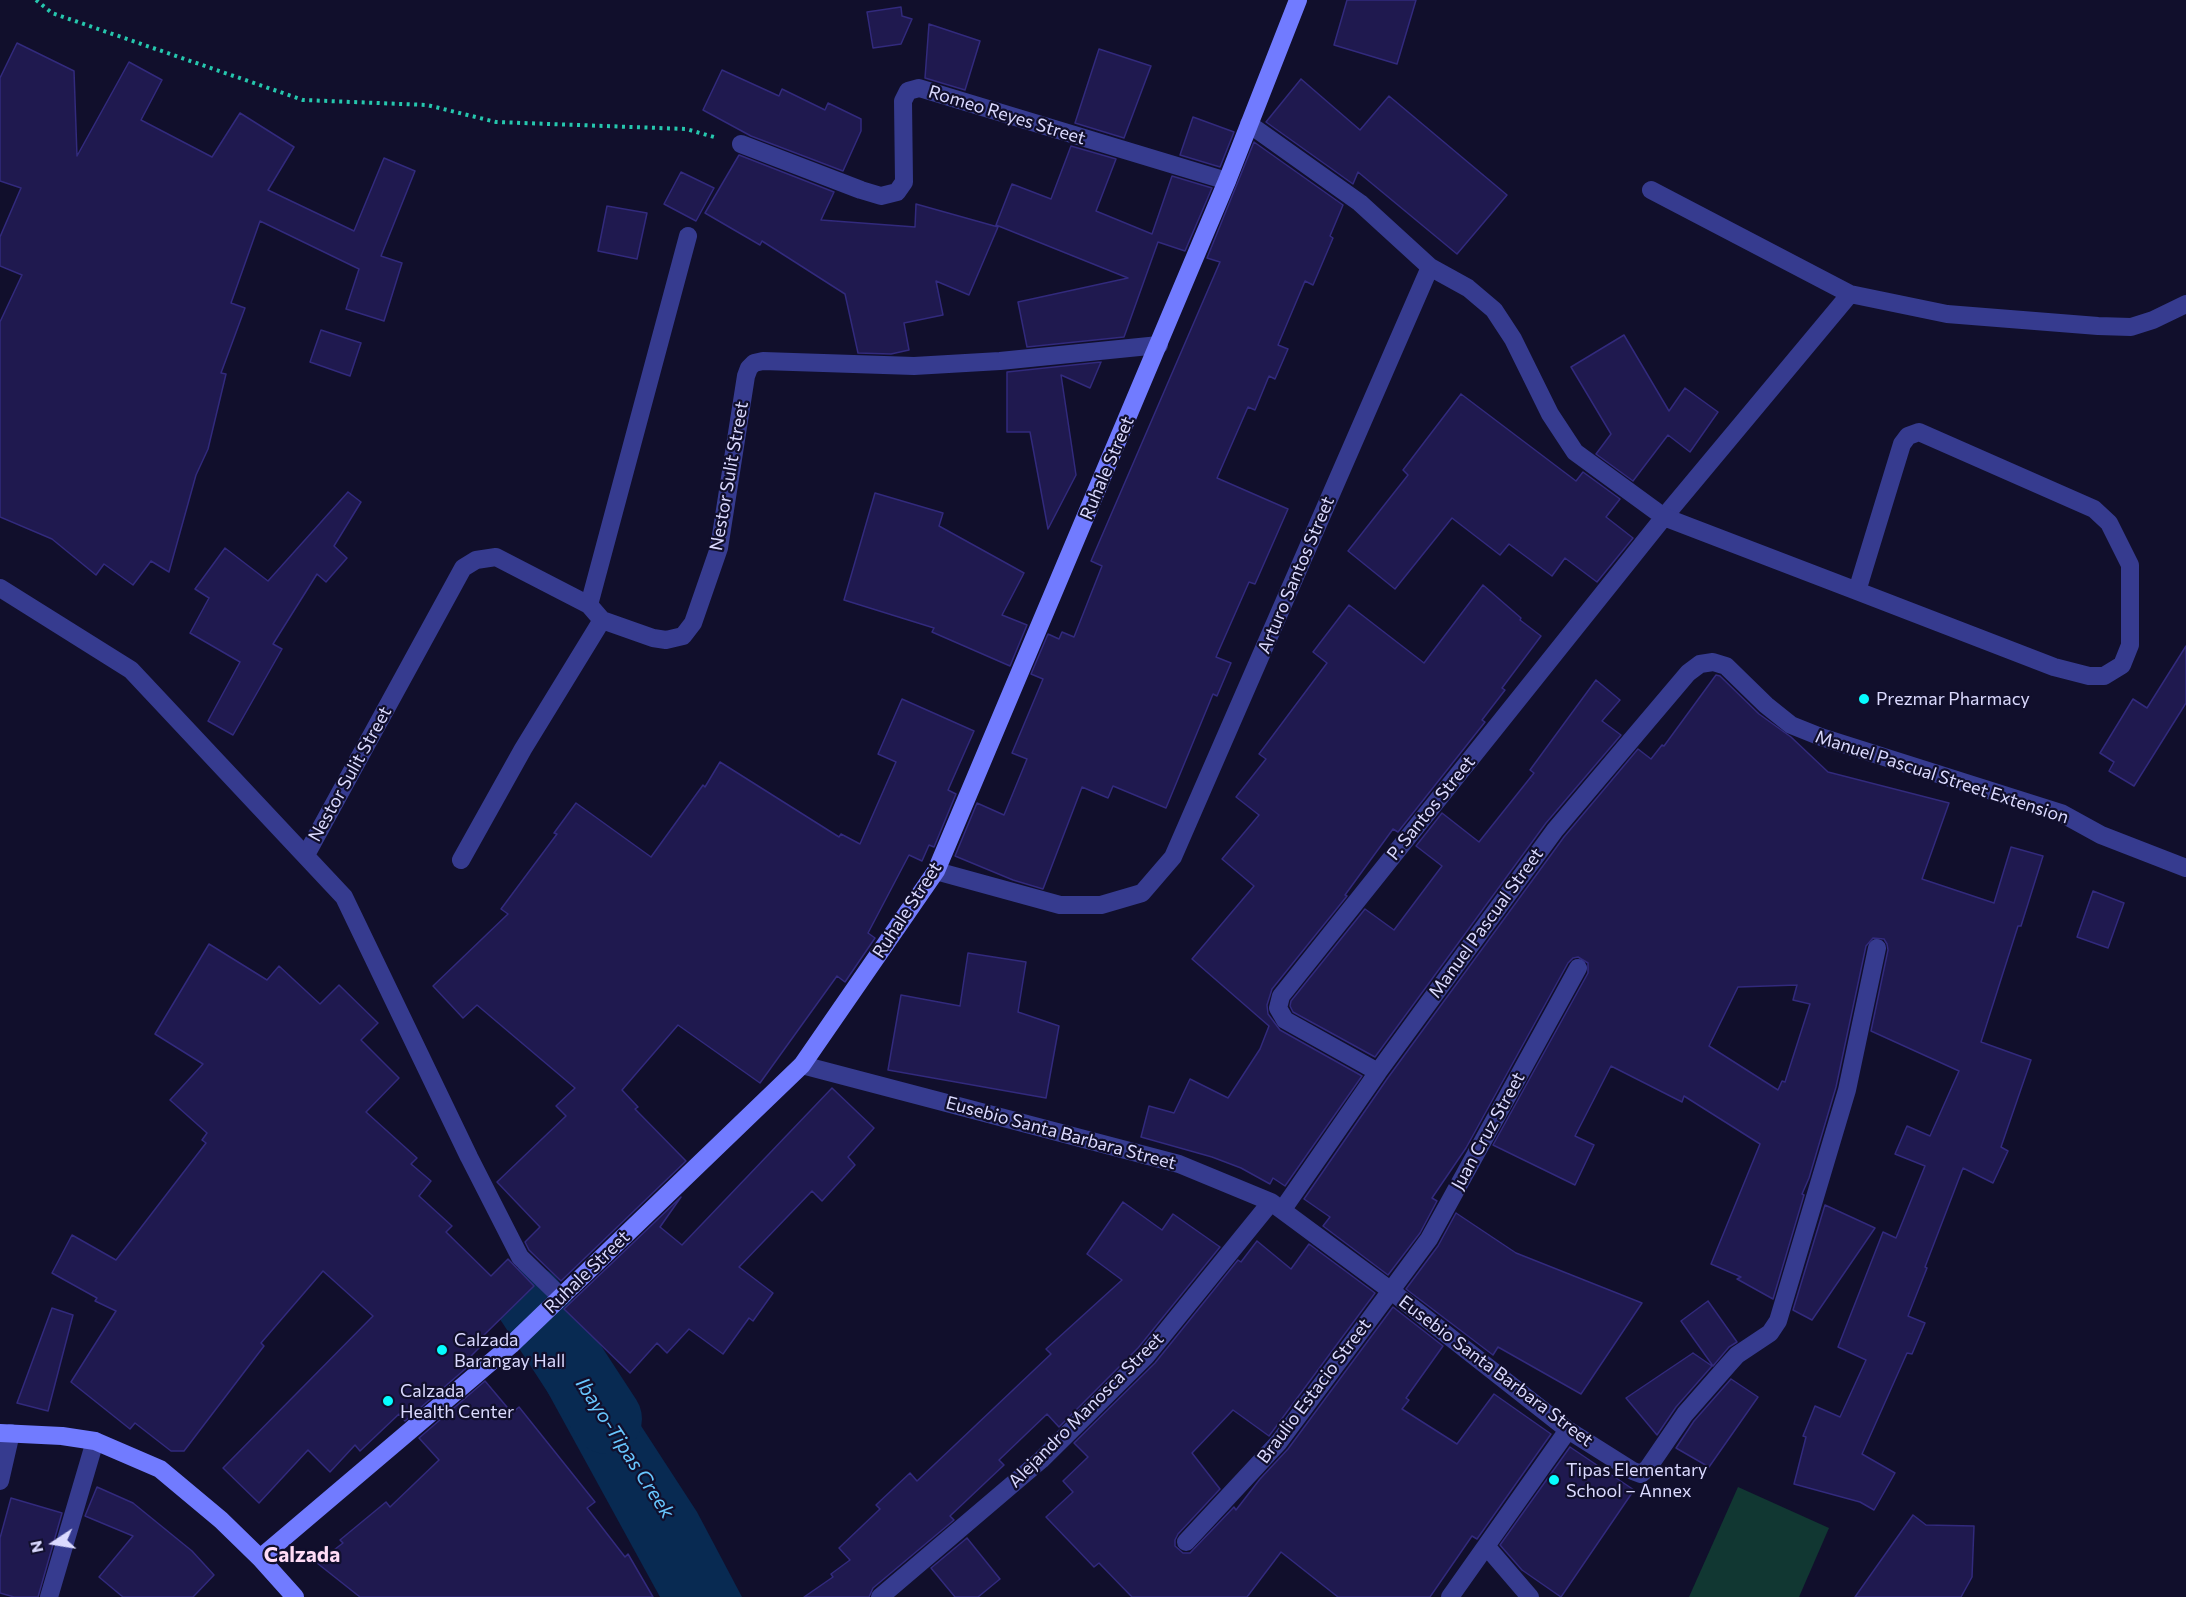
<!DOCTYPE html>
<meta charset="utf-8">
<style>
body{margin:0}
#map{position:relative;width:2186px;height:1597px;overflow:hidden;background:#110f2c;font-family:Commissioner,sans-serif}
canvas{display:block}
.north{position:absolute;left:24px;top:1513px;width:60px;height:60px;-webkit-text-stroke:4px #110f2c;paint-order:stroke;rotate:258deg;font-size:16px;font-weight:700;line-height:24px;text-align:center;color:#dbdaff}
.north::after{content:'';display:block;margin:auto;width:21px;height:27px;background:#dbdaff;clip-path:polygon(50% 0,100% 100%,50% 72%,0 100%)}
</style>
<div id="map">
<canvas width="2186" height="1597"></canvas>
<div class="north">N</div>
</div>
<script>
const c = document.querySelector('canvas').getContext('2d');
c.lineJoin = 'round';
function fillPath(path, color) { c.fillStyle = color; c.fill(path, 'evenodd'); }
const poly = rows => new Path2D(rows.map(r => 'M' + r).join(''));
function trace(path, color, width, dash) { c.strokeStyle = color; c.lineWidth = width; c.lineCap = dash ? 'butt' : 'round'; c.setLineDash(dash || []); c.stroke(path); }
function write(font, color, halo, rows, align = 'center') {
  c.font = font + ' Commissioner,sans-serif'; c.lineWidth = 4.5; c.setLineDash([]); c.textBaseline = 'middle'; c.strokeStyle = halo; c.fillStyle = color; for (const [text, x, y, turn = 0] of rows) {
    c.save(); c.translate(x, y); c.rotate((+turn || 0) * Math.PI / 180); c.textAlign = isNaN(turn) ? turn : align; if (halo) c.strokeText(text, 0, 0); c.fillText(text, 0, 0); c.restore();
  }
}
fillPath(poly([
 [1738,1487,1829,1528,1799,1597,1689,1597]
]), '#113732');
fillPath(poly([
 [571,1318,697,1512,742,1597,660,1597,530,1360]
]), '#082a52');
trace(poly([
 [530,1301,607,1419]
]), '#082a52', 70);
const building = poly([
 [1347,0,1416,0,1397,64,1334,45,1347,0],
 [901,7,902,16,912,19,901,44,873,48,867,12,901,7],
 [929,24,980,41,965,90,925,78,929,24],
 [17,43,74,71,77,156,129,62,162,80,141,120,212,157,240,113,294,147,268,190,354,231,384,158,415,171,381,256,402,263,384,321,346,309,359,269,260,221,231,303,245,308,221,373,226,374,208,449,196,475,169,572,151,561,133,585,104,564,96,575,52,539,0,517,0,322,22,275,0,266,0,237,21,188,0,181,0,78,17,43],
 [1099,49,1151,66,1124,138,1075,123,1099,49],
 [722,70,779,96,782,89,825,110,828,103,861,119,861,131,843,171,751,136,703,110,722,70],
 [1301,79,1360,130,1389,96,1507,195,1457,254,1358,172,1353,184,1266,122,1301,79],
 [1193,117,1234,132,1220,167,1180,155,1193,117],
 [1254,142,1343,205,1330,236,1333,238,1313,285,1305,281,1278,345,1288,349,1275,379,1269,376,1255,410,1248,407,1217,478,1288,509,1255,584,1249,582,1216,657,1231,663,1217,696,1213,694,1166,808,1113,786,1108,798,1082,787,1043,889,1013,880,955,856,977,803,1004,815,1027,759,1012,753,1043,679,1031,674,1048,634,1059,639,1062,632,1074,637,1102,566,1091,561,1220,262,1207,258,1254,142],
 [1071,146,1116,159,1096,211,1152,234,1172,176,1212,188,1185,251,1158,242,1124,337,1027,347,1018,302,1128,278,996,225,1012,184,1051,199,1071,146],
 [739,155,834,192,821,220,915,227,916,204,998,227,969,295,936,281,943,315,904,323,909,350,891,354,858,353,845,294,762,241,760,245,705,213,739,155],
 [681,172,714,188,696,221,664,204,681,172],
 [607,206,647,213,637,259,598,251,607,206],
 [321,330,361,343,350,376,310,362,321,330],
 [1624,335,1669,411,1685,388,1718,412,1690,452,1668,435,1633,481,1596,454,1611,434,1571,367,1624,335],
 [1101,362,1090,388,1061,375,1076,475,1048,529,1030,432,1007,432,1007,372,1101,362],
 [1461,394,1576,481,1583,472,1620,499,1606,517,1633,538,1597,582,1565,558,1552,576,1509,544,1500,555,1452,518,1395,589,1348,551,1408,475,1403,470,1461,394],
 [348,492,361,502,334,546,347,558,326,582,317,574,273,644,282,649,233,735,208,721,240,662,190,633,209,598,195,589,225,548,268,581,348,492],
 [875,493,943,513,939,526,1024,573,1002,615,1027,625,1010,666,932,632,934,628,844,600,875,493],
 [1483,585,1521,618,1520,620,1541,636,1502,688,1505,690,1482,720,1485,722,1398,832,1393,829,1345,895,1347,896,1272,989,1267,1005,1268,1014,1280,1030,1362,1076,1285,1186,1273,1178,1270,1184,1241,1168,1212,1157,1141,1137,1149,1106,1174,1113,1190,1079,1228,1098,1260,1049,1269,1026,1192,959,1254,886,1222,859,1259,815,1236,797,1266,759,1259,754,1327,663,1313,652,1349,605,1424,663,1483,585],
 [2186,646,2186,703,2134,786,2109,771,2114,762,2100,753,2133,699,2147,708,2186,646],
 [1716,675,1720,676,1759,714,1791,737,1828,772,1949,803,1922,879,1994,903,2011,847,2043,856,2021,926,2018,926,1981,1042,2031,1060,2001,1147,2008,1151,1993,1183,1963,1168,1925,1267,1927,1268,1908,1316,1925,1323,1912,1354,1907,1353,1862,1454,1895,1473,1874,1510,1860,1502,1794,1484,1806,1437,1803,1436,1815,1406,1840,1417,1866,1360,1838,1347,1883,1232,1896,1238,1925,1166,1895,1154,1907,1126,1930,1136,1959,1071,1871,1031,1888,950,1887,944,1884,939,1873,938,1866,946,1836,1087,1809,1178,1802,1194,1804,1195,1773,1299,1737,1279,1741,1277,1711,1264,1760,1144,1684,1096,1682,1102,1611,1066,1575,1136,1594,1145,1575,1185,1493,1145,1588,973,1588,963,1578,957,1573,958,1568,963,1466,1148,1432,1198,1437,1201,1420,1233,1388,1275,1323,1226,1330,1217,1304,1199,1387,1079,1564,837,1638,749,1651,759,1662,745,1664,746,1716,675],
 [1797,985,1793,1000,1810,1004,1785,1082,1782,1081,1778,1090,1709,1046,1738,987,1797,985],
 [1596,680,1620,700,1602,721,1621,735,1546,823,1375,1057,1293,1012,1290,1006,1291,1001,1365,909,1394,930,1442,866,1416,846,1442,813,1479,842,1534,773,1530,770,1596,680],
 [902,699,974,731,948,790,956,794,934,847,929,845,922,861,909,855,868,933,875,938,845,982,837,976,760,1083,678,1025,622,1090,638,1107,635,1109,686,1161,561,1281,529,1250,525,1242,540,1227,497,1182,566,1116,556,1106,575,1088,477,1005,463,1018,433,986,508,914,501,909,557,834,554,833,576,803,651,857,703,785,705,787,720,762,839,837,841,834,860,844,896,762,878,754,902,699],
 [2093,891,2124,903,2108,948,2077,937,2093,891],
 [209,944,267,980,279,966,320,1004,339,985,378,1023,361,1040,399,1078,366,1112,417,1158,411,1164,431,1181,419,1196,452,1226,446,1232,491,1276,508,1259,534,1286,484,1335,488,1339,467,1360,471,1364,405,1421,399,1414,360,1451,355,1445,330,1472,308,1450,259,1503,223,1468,373,1316,323,1271,261,1343,264,1346,184,1451,171,1451,135,1423,130,1429,71,1382,116,1311,95,1301,97,1298,52,1273,72,1235,116,1260,206,1143,202,1140,207,1133,170,1100,203,1064,155,1034,209,944],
 [968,953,1026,962,1018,1012,1059,1026,1046,1098,888,1070,901,995,960,1006,968,953],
 [832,1088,874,1128,848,1157,855,1165,822,1201,812,1191,739,1267,773,1293,753,1321,749,1318,723,1354,689,1329,667,1353,657,1343,630,1373,564,1309,681,1197,660,1227,682,1245,832,1088],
 [1123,1202,1162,1230,1173,1214,1220,1247,1138,1348,1059,1427,1047,1414,999,1460,1004,1465,950,1516,954,1520,873,1588,869,1597,804,1597,833,1577,831,1574,850,1560,839,1548,880,1509,876,1505,910,1473,917,1481,1051,1354,1046,1349,1122,1280,1087,1254,1123,1202],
 [1825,1205,1875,1228,1812,1320,1793,1310,1825,1205],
 [1456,1213,1516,1253,1642,1303,1581,1394,1498,1347,1493,1355,1406,1289,1438,1246,1456,1213],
 [1257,1241,1291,1269,1309,1244,1375,1293,1269,1436,1233,1410,1192,1453,1220,1489,1178,1534,1175,1540,1175,1546,1183,1553,1190,1553,1234,1507,1236,1510,1260,1479,1288,1449,1393,1307,1443,1346,1406,1398,1409,1400,1402,1409,1457,1444,1494,1394,1551,1434,1477,1539,1472,1536,1430,1597,1338,1597,1281,1552,1247,1597,1132,1597,1099,1563,1094,1567,1046,1517,1073,1492,1063,1481,1088,1457,1074,1443,1155,1363,1238,1260,1241,1262,1257,1241],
 [1708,1301,1737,1342,1729,1347,1713,1366,1681,1321,1708,1301],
 [52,1308,73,1315,48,1411,17,1403,52,1308],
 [1693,1353,1712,1366,1676,1407,1657,1435,1626,1398,1693,1353],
 [1731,1379,1758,1397,1709,1467,1676,1448,1694,1421,1731,1379],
 [485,1381,512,1413,519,1407,595,1502,587,1508,625,1557,628,1554,653,1597,360,1597,317,1563,343,1543,340,1540,386,1502,390,1507,439,1460,419,1438,485,1381],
 [1570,1447,1634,1490,1561,1597,1522,1570,1500,1545,1570,1447],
 [97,1487,133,1503,192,1551,214,1575,193,1597,123,1597,99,1577,133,1536,85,1516,97,1487],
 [11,1498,62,1513,38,1597,14,1597,0,1593,0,1538,11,1498],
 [1913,1515,1926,1525,1974,1526,1972,1577,1961,1597,1855,1597,1913,1515],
 [967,1538,1000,1579,978,1597,955,1597,931,1568,967,1538]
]);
fillPath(building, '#1f194f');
trace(building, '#322a7d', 1.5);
trace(poly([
 [36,0,52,13,303,100,427,105,496,122,686,129,714,137]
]), '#26c7ae', 4, [3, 4.5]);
trace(poly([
 [1651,190,1850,294],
 [1664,517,1850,294,1947,314,2098,326,2131,327,2153,320,2186,304],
 [0,1481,11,1433],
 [49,1597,95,1441]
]), '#363b8f', 18);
trace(poly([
 [741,144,861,190,881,196,897,192,904,182,903,101,908,91,919,88,1227,181],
 [1430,267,1468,288,1494,310,1513,339,1550,414,1575,452,1664,517,1857,591,2054,667,2089,676,2104,676,2122,665,2130,645,2130,565,2109,523,2094,509,1919,432,1908,436,1902,444,1857,591],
 [0,588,131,670,344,897,469,1157,520,1257,561,1297],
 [589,605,688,236],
 [306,855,463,568,476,560,496,557,589,605,602,620,653,638,666,640,683,636,693,623,719,548,746,376,749,368,754,363,763,361,914,366,1000,361,1159,345],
 [461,860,523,749,602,620],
 [936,871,1060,905,1101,905,1142,893,1173,857,1430,267,1360,203,1249,124],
 [802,1065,1179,1164,1271,1202,1390,1290,1568,1430,1633,1471,1641,1474,1648,1468,1685,1414,1728,1365,1737,1355,1770,1333,1778,1321,1847,1090,1877,948],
 [1378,1072,1285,1020,1278,1008,1281,996,1664,517],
 [1283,1209,1378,1072,1555,830,1688,673,1700,664,1713,662,1726,666,1766,705,1791,725,1821,737,2061,813,2101,835,2186,868],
 [1186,1542,1279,1442,1429,1239,1578,968],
 [1487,1547,1530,1597],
 [880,1597,1041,1460,1146,1356,1271,1202],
 [1450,1597,1568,1430]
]), '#363b8f', 18);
trace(poly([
 [0,1433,62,1436,95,1441,160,1469,221,1520,260,1558,295,1597],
 [260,1558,511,1345,802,1065,936,871,1227,181,1298,0]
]), '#717bff', 18);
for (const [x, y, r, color] of [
 [1864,699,6,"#06fdff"],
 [442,1350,6,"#06fdff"],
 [388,1401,6,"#06fdff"],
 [1554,1480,6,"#06fdff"]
]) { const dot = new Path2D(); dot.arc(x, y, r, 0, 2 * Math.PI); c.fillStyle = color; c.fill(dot); trace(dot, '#110f2c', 2); }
write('18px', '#dbdaff', '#110f2c', [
 ["Romeo Reyes Street",1007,115,17],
 ["Ruhale Street",1107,468,-67],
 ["Nestor Sulit Street",729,476,-80],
 ["Arturo Santos Street",1296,575,-67],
 ["Nestor Sulit Street",350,774,-61],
 ["Manuel Pascual Street Extension",1942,777,18],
 ["P. Santos Street",1431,808,-51],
 ["Ruhale Street",907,910,-57],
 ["Manuel Pascual Street",1486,923,-54],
 ["Juan Cruz Street",1488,1131,-61],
 ["Eusebio Santa Barbara Street",1061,1133,15],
 ["Ruhale Street",587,1272,-44],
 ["Eusebio Santa Barbara Street",1496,1371,37],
 ["Braulio Estacio Street",1314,1391,-53],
 ["Alejandro Manosca Street",1086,1410,-45]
]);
write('18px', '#dbdaff', '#110f2c', [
 ["Prezmar Pharmacy",1876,699],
 ["Calzada",454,1340],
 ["Barangay Hall",454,1361],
 ["Calzada",400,1391],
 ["Health Center",400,1412],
 ["Tipas Elementary",1566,1470],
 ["School – Annex",1566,1491]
], 'left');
write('italic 20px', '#68c7ff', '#110f2c', [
 ["Ibayo-Tipas Creek",625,1448,57]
]);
write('bold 21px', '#ffdcf6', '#110f2c', [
 ["Calzada",302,1555]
]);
</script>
